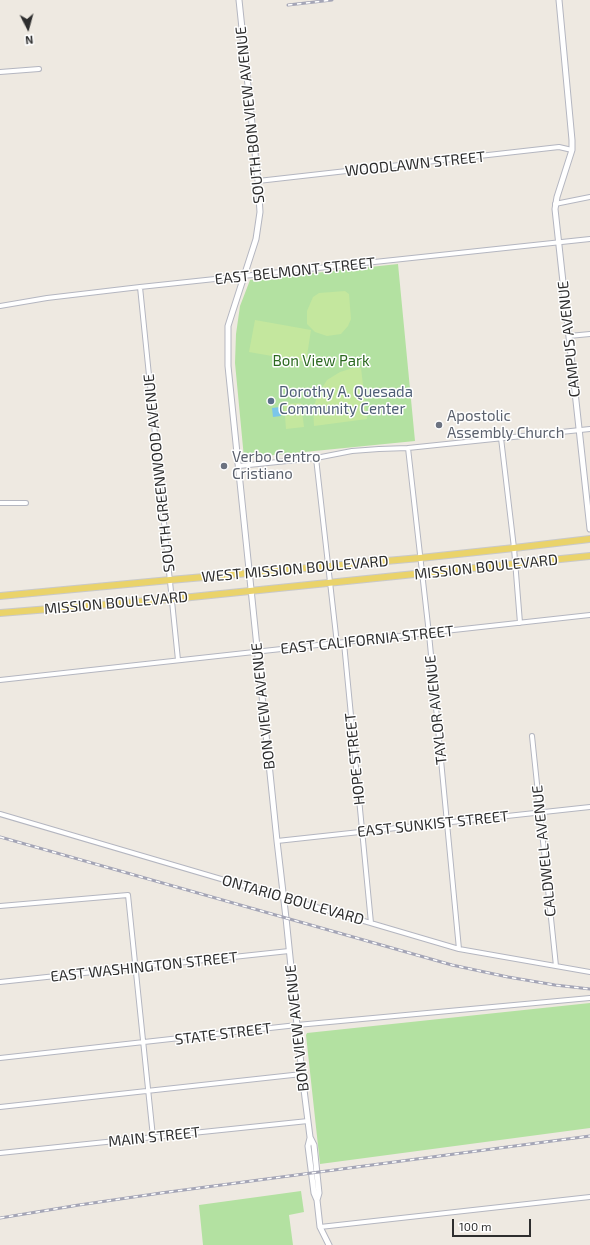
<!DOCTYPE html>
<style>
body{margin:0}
#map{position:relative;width:590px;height:1245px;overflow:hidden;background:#eee9e1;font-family:"Exo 2",sans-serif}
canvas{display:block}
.north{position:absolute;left:8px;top:8px;width:40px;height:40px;-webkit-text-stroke:3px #fff;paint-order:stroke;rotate:174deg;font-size:11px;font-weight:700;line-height:16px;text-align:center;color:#2e2e2e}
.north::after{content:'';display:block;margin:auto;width:14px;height:18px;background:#2e2e2e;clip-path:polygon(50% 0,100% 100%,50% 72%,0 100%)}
.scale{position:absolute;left:452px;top:1219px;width:79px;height:18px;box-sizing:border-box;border:2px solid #2e2e2e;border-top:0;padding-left:5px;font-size:12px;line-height:14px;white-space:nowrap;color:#2e2e2e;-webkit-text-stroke:3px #fff;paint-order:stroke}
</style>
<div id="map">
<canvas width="590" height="1245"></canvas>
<div class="north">N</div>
<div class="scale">100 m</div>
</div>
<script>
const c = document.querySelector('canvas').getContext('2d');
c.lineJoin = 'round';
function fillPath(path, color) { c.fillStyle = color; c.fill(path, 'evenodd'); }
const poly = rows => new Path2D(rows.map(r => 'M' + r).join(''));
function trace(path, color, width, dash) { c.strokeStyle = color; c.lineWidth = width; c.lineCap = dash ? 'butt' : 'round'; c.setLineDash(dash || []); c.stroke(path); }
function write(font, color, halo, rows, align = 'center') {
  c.font = font + ' "Exo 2",sans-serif'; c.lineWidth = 3; c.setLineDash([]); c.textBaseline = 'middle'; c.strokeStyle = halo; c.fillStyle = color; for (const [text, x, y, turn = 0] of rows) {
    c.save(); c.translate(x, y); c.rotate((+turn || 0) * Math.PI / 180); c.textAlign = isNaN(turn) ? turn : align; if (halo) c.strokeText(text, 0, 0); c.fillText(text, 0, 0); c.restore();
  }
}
fillPath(poly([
 [398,264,415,441,244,458,235,363,236,334,240,306,250,280],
 [590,1003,590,1128,320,1164,306,1035,307,1033],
 [301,1191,304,1212,289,1215,293,1245,203,1245,199,1205]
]), '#b3e1a1');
fillPath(poly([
 [345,291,349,294,351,319,348,326,341,334,327,336,315,332,307,324,307,311,313,297,319,293],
 [255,320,311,330,306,362,249,352],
 [353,368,361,368,367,419,314,426,313,409,318,394,327,380,340,372],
 [301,403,304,427,286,429,284,404]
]), '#c4e79e');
fillPath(poly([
 [280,407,281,416,273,417,272,408]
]), '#7bc6e9');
const minor = poly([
 [0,72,39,69],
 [258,181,559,147,572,150],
 [555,204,590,197],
 [140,287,178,660],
 [0,306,47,298,140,287,590,239],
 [569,336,590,334],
 [501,438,514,548,520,623],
 [408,448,429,634,459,949],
 [316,458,337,644],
 [239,466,316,458,352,451,379,449,408,448,590,429],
 [0,503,26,503],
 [344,643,371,923],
 [0,680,590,615],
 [532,736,556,966],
 [0,814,459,949,590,972],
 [277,841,590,807],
 [0,906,128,895,153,1137],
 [0,982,289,951],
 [0,1058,297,1025,590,998],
 [0,1107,302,1074],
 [0,1153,308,1121],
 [320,1227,590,1197]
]);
const tertiary = poly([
 [239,0,258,181,260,212,256,239,228,326,228,366,277,841,286,918,302,1074,310,1137,314,1145,319,1193,317,1200,320,1227,329,1245],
 [559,0,572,140,572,150,557,197,555,209,590,529],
 [310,1138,308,1146,312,1177,314,1193,317,1200]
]);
const primary = poly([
 [0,596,170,580,420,558,514,548,590,539],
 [0,613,172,599,590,556]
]);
trace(minor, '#b4b6c0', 6);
trace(tertiary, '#b4b6c0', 7);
trace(primary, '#c9c9c9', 8);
trace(minor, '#fff', 4);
trace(tertiary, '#fff', 5);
trace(primary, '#ead36a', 6);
const rail = poly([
 [288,5,332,0],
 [0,837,452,965,508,977,555,985,590,989],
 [0,1218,79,1205,161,1193,590,1136]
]);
trace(rail, '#a4a5b6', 3);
trace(rail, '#fff', 1.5, [4.5]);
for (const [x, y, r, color] of [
 [271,401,4,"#5c6f8a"],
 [439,425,4,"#6b7280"],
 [224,466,4,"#6b7280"]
]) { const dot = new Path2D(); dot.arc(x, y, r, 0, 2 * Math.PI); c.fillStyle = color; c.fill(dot); trace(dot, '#fff', 1.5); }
write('15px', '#2e2e2e', '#fff', [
 ["SOUTH BON VIEW AVENUE",250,115,-96],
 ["WOODLAWN STREET",415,164,-6],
 ["EAST BELMONT STREET",295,271,-6],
 ["CAMPUS AVENUE",569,339,-96],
 ["SOUTH GREENWOOD AVENUE",159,473,-96],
 ["MISSION BOULEVARD",486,567,-6],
 ["WEST MISSION BOULEVARD",295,569,-5],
 ["MISSION BOULEVARD",116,603,-5],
 ["EAST CALIFORNIA STREET",367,640,-6],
 ["BON VIEW AVENUE",263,706,-96],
 ["TAYLOR AVENUE",436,710,-96],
 ["HOPE STREET",355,759,-96],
 ["EAST SUNKIST STREET",433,824,-6],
 ["CALDWELL AVENUE",544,851,-96],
 ["ONTARIO BOULEVARD",293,900,16],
 ["EAST WASHINGTON STREET",144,967,-6],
 ["BON VIEW AVENUE",297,1028,-96],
 ["STATE STREET",223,1034,-7],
 ["MAIN STREET",154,1137,-6]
]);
write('15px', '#2b6920', '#fff', [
 ["Bon View Park",321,361]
]);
write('15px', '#4e5e75', '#fff', [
 ["Dorothy A. Quesada",279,392],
 ["Community Center",279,409]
], 'left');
write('15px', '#5b616d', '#fff', [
 ["Apostolic",447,416],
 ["Assembly Church",447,433],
 ["Verbo Centro",232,457],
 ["Cristiano",232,474]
], 'left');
</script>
